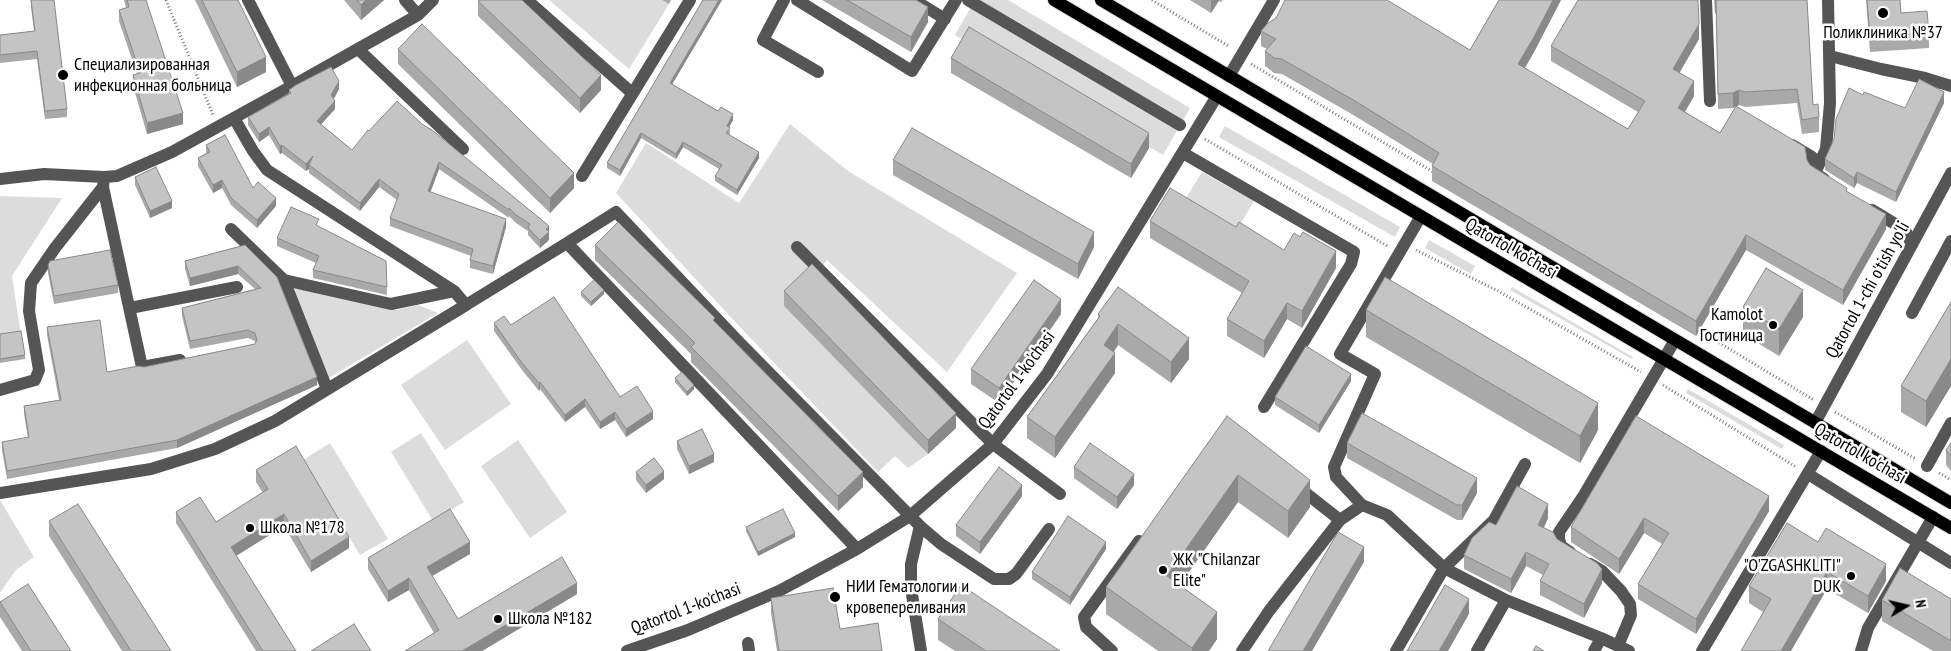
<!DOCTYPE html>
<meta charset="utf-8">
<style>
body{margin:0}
#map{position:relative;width:1951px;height:651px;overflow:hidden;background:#fff;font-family:"PT Sans Narrow",sans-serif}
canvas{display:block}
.north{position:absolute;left:1881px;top:581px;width:50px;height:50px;-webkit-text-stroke:4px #fff;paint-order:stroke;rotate:81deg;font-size:14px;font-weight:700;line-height:20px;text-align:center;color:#000}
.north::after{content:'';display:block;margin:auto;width:18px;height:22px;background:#000;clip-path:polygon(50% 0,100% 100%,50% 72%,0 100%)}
</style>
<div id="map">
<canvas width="1951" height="651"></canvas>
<div class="north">N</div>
</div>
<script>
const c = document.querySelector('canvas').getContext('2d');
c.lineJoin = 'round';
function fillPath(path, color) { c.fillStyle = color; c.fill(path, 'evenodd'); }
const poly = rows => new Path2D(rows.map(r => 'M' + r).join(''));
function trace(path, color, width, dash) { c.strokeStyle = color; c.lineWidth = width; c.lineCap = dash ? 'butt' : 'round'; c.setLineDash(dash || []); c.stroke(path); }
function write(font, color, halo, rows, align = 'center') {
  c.font = font + ' "PT Sans Narrow",sans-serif'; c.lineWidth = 5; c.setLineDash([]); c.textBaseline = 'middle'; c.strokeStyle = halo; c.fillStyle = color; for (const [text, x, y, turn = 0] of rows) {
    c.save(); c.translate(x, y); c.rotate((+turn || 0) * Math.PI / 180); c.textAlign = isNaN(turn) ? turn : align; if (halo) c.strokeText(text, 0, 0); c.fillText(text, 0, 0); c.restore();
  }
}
fillPath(poly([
 [549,0,662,0,669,4,629,69],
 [975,0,1008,0,1190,108,1163,155,955,35],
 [790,124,848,171,1017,273,947,372,827,260,812,279,784,306,928,454,908,468,895,456,878,472,739,326,616,193,646,143,739,203],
 [1225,126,1400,227,1395,237,1219,137],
 [1202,172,1254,201,1238,228,1186,198],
 [0,196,62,198,12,276,21,335,0,338],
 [1429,240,1475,266,1471,274,1425,248],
 [1512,287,1633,357,1632,359,1510,290],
 [307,288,397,310,418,305,438,313,327,379,291,290],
 [467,340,511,404,445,450,401,385],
 [1688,389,1784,445,1782,449,1686,393],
 [421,433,464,502,433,521,391,452],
 [518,440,567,512,530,538,481,466],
 [330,443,388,539,360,555,303,460],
 [0,500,34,557,16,570,0,593]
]), '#dcdcdc');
const major = poly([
 [1054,0,1951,528],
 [1101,0,1951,503]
]);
trace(major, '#dbdbdb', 14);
trace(poly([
 [166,0,213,115],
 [1152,0,1230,47],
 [1251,64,1435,173],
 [1205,139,1389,247],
 [1416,250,1498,291,1641,372],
 [1698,330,1814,400],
 [1663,385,1796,467],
 [1835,412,1916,459],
 [1939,473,1951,480]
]), '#777', 3, [1, 2.5]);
trace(poly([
 [248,0,292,86],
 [405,0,418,15],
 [527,0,632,93],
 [784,0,763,40,818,72],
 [797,0,912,71,956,0],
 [914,0,945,19],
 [968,0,1180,125],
 [1706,0,1710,101],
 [358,49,463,149],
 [1830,56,1881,69,1925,78,1951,86],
 [1229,76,1274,0],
 [1792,145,1812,157,1815,173,1824,179],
 [1183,153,1354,252,1351,264,1264,407],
 [1815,173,1826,149,1830,103,1828,0],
 [582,176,690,0],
 [104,177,103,187,142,367,180,360],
 [0,179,44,174,104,177,117,176,172,152,292,86,418,15,433,0],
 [1872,210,1905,230,1912,245],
 [231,229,284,280],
 [567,243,616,212,739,342,920,526,911,564,911,588,921,651],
 [797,247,993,444,1060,494],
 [466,305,567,243,857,549],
 [130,308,237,287],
 [1912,313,1951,241],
 [327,389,284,280,391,304,454,291],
 [0,390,35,380,39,370,29,311,31,283,55,248,103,187],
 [1815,423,1951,173],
 [1927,466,1951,423],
 [1808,474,1951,563],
 [1298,487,1340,520],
 [0,493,151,469,215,449,275,421,466,305,454,291,267,170,253,151,234,118],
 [1362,505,1336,477,1334,467,1375,374,1340,354,1421,216],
 [920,526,941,544,994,579,1009,579,1016,574,1049,529],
 [1570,552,1561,546,1559,539,1559,532,1584,495,1675,340],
 [1590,564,1602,571,1621,591,1630,604,1631,615,1618,646],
 [748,643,749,651],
 [627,651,688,630,779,591,857,549,910,516,993,444,1047,374,1217,96],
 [1112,651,1086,627,1084,617,1139,541],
 [1242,651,1269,611,1340,520,1362,505,1387,515,1444,568,1506,600,1601,638,1629,651],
 [1396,651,1444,568,1494,520,1525,464],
 [1477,651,1506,600],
 [1594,651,1601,638],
 [1702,651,1821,451],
 [1861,651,1868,628,1933,517]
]), '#555', 12);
trace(major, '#000', 12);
fillPath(poly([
 [31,0,67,109,67,117,45,119,37,59,0,63,0,35,34,31,31,7],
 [124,0,146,0,183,124,147,134,133,86,133,75,137,74,119,21,119,10,126,8],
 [195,0,238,0,266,72,237,87],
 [344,0,384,0,361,20],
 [662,0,671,0,669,4],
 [703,0,722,0,672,84,718,111,733,120,729,127,730,133,729,135,759,158,737,195,715,181,715,176,719,169,683,147,676,159,641,138,620,176,607,168,607,163],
 [822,0,916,0,928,22,911,52],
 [1190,0,1223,0,1221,2,1219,1,1211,13],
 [1499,0,1561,0,1534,52,1525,68,1628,129,1638,112,1551,61,1551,46,1699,39,1679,73,1694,96,1685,112,1720,133,1736,106,1733,108,1718,109,1716,12,1715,14,1714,0,1807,0,1813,105,1819,117,1819,132,1802,134,1797,103,1745,107,1739,105,1736,106,1807,160,1810,165,1847,191,1886,229,1843,305,1746,250,1696,336,1432,181,1432,166,1433,164,1355,116,1282,74,1274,73,1265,66,1265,51,1267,49,1261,46,1261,31,1276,18,1470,50],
 [1866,0,1900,0,1901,13,1929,33,1929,48,1870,52],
 [478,1,601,90,580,113,478,16],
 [398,49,574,188,550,213,398,64],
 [951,58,1149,148,1131,178,951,73],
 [339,89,334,99,335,109,321,124,352,150,369,131,422,124,549,226,549,240,540,248,528,235,528,231,516,223,509,216,509,218,439,169,430,192,506,227,493,274,470,268,470,260,471,256,390,226,390,218,397,200,379,187,360,211,309,173,309,169,306,171,282,153,280,154,269,135,259,142,248,125,248,117,289,93,289,90],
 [1863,95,1905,108,1944,103,1896,202,1857,183,1854,188,1825,170,1825,159],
 [206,145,253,188,276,206,257,228,231,205,222,188,213,193,198,166,198,158,206,153],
 [893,160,1094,247,1078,279,893,175],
 [135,177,172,208,150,218,135,185],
 [1150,221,1284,250,1336,268,1302,328,1287,319,1264,358,1227,336,1227,319,1242,293,1150,238],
 [319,227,386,261,387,295,313,278,313,270,316,263,277,246,277,238],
 [245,245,317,385,177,448,7,479,2,450,2,442,28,438,24,414,24,406,59,400,47,335,47,327,107,372,144,367,255,344,255,341,248,338,190,349,182,316,182,308,255,289,238,274,190,286,185,269,185,261],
 [595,245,863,487,838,511,691,362,691,354,595,260],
 [48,265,118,285,118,293,54,304,48,273],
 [784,291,956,428,928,454,784,306],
 [581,292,604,294,591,306,581,296],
 [1951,302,1951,386,1926,427,1901,412,1901,386],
 [1743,307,1803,317,1779,356,1743,334],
 [1366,310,1598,430,1580,463,1366,337],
 [1061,314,999,403,971,384,971,369],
 [1098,314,1189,359,1171,383,1118,345,1114,352,1115,373,1055,458,1027,438,1027,417,1098,318],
 [494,323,511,325,653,419,626,437,615,420,600,429,585,407,565,422,540,389,539,391,522,370,494,331],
 [0,334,25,355,25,359,0,363],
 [675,378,694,389,687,396,675,382],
 [1351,381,1319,433,1275,405,1275,397],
 [1227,416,1310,507,1288,538,1238,502,1180,585,1217,639,1209,651,1158,651,1106,614,1106,587],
 [1636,416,1769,511,1696,634,1638,599,1638,584,1662,544,1644,533,1619,574,1571,542,1571,527],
 [677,441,714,462,689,474,677,449],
 [1347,443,1477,493,1462,520,1457,520,1347,458],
 [1951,443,1951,471,1946,465,1946,450],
 [1074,467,1134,485,1117,509,1074,478],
 [256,470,349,548,311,572,284,526,236,556,296,651,256,651,176,523,176,512,216,522,263,493,256,482],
 [636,472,664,479,646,493,636,480],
 [1022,496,980,554,956,536,956,525],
 [1548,518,1544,528,1557,539,1602,583,1584,618,1540,595,1540,581,1543,575,1526,566,1511,593,1464,569,1464,555],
 [49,521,171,651,122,651,49,536],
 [746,527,795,537,758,556,746,531],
 [1818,542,1886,581,1868,613,1827,589,1763,612,1749,603,1749,586],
 [1106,549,1070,605,1032,579,1032,572],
 [470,554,432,576,458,619,577,594,482,651,405,651,434,633,409,590,388,602,368,569,368,558],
 [771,598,840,629,882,651,777,651,771,613],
 [1951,599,1951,651,1933,651,1882,621,1882,600],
 [0,601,71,651,22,651,0,617],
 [938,619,1060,651,955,651,938,640]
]), '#a9a9a9');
fillPath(poly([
 [366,0,384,0,361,20,361,5],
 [719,0,722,0,670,88,670,83],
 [1211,0,1219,0,1211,13],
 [1553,0,1561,0,1534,52,1518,79,1518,64],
 [1715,0,1716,0,1716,12,1715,14],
 [928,7,928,22,911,52,911,37],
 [1699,24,1699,39,1673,84,1673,69],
 [266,57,266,72,237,87,237,72],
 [601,75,601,90,580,113,580,98],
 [339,81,339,89,331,103,331,95],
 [1694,81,1694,96,1678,123,1678,108],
 [1739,90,1739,105,1733,108,1733,93],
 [1944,92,1944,103,1896,202,1896,192],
 [335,101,335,109,317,129,317,121],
 [183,113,183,124,147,134,147,123],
 [733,114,733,120,727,131,727,126],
 [269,127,269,135,259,142,259,134],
 [641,133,641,138,620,176,620,170],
 [1149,133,1149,148,1131,178,1131,164],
 [683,142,683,147,676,159,676,154],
 [282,145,282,153,280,154,280,146],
 [759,152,759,158,737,195,737,190],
 [313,156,309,165,309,169,306,171,306,164],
 [439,162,439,169,428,199,428,191],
 [1857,172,1857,183,1854,188,1854,178],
 [574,173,574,188,550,213,550,198],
 [379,179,379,187,360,211,360,203],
 [222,180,222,188,213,193,213,185],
 [276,198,276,206,257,228,257,220],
 [172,201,172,208,150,218,150,211],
 [1886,214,1886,229,1843,305,1843,290],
 [506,219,506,227,493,274,493,266],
 [549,226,549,240,540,248,540,240],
 [1094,232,1094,247,1078,279,1078,264],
 [1746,235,1746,250,1696,336,1696,321],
 [1336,251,1336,268,1302,328,1302,311],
 [238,266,238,274,190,286,190,278],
 [604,290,604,294,591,306,591,302],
 [1803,290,1803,317,1779,356,1779,329],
 [1061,299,1061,314,999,403,999,388],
 [1287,303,1287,319,1264,358,1264,341],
 [1118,324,1118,345,1104,365,1104,345],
 [1189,338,1189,359,1171,383,1171,362],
 [1115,353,1115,373,1055,458,1055,437],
 [1951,359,1951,386,1926,427,1926,401],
 [1351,374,1351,381,1319,433,1319,425],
 [317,377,317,385,177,448,177,440],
 [540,382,540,389,539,391,539,383],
 [694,385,694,389,687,396,687,392],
 [585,399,585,407,565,422,565,415],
 [1598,403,1598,430,1580,463,1580,436],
 [653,411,653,419,626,437,626,429],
 [615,412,615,420,600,429,600,422],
 [956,413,956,428,928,454,928,440],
 [714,454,714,462,689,474,689,466],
 [664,471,664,479,646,493,646,485],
 [863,472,863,487,838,511,838,496],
 [1134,474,1134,485,1117,509,1117,497],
 [1238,475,1238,502,1167,603,1167,576],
 [1477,478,1477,493,1462,520,1462,505],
 [1310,480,1310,507,1288,538,1288,511],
 [1022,485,1022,496,980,554,980,542],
 [1769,496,1769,511,1696,634,1696,619],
 [1548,504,1548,518,1538,539,1538,525],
 [284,514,284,526,231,559,231,547],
 [1644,518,1644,533,1619,574,1619,559],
 [795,533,795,537,758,556,758,552],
 [349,537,349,548,311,572,311,561],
 [470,542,470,554,427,579,427,567],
 [1106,542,1106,549,1070,605,1070,597],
 [1364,547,1364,562,1312,651,1303,651],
 [1526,552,1526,566,1511,593,1511,579],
 [1886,564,1886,581,1868,613,1868,596],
 [1602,569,1602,583,1584,618,1584,604],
 [1827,572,1827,589,1791,651,1781,651],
 [409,578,409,590,388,602,388,591],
 [577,583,577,594,482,651,462,651],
 [1469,599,1469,614,1448,651,1439,651],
 [1217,612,1217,639,1209,651,1192,651,1192,648]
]), '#898989');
const building = poly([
 [31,0,54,0,67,109,45,111,37,51,0,55,0,35,35,31,31,0],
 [127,0,146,0,183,113,147,123,133,75,140,73,119,10,129,7,127,0],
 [202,0,238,0,266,57,237,72,202,0],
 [357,0,366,0,361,5,357,0],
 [479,0,522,0,601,75,580,98,478,1,479,0],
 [703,0,719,0,670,83,718,111,721,107,733,114,727,126,730,128,726,133,759,152,737,190,715,176,722,165,683,142,676,154,641,133,620,170,607,163,703,0],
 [847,0,916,0,928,7,911,37,847,0],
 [1285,0,1387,0,1470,50,1499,0,1553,0,1534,37,1518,64,1628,129,1645,101,1551,46,1578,0,1698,0,1699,24,1673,69,1694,81,1678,108,1720,133,1736,106,1805,147,1807,160,1810,165,1847,188,1846,191,1886,214,1843,290,1746,235,1696,321,1432,166,1439,153,1355,101,1282,59,1274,58,1265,51,1276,39,1261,31,1268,23,1276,18,1285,0],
 [1716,0,1807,0,1813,105,1818,104,1819,117,1802,120,1797,89,1745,92,1739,90,1733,93,1718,94,1716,0],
 [1867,0,1900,0,1901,13,1927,11,1929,33,1870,37,1867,0],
 [422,24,574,173,550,198,398,49,422,24],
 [969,27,1149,133,1131,164,951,58,969,27],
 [331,67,339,81,331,95,335,101,317,121,352,150,368,130,369,131,397,101,422,124,432,130,549,226,546,229,549,232,540,240,528,228,530,224,516,215,509,208,509,210,439,162,428,191,506,219,493,266,470,260,473,249,390,218,399,194,379,179,360,203,309,165,313,156,306,164,282,145,280,146,269,127,259,134,248,117,291,93,289,90,296,85,331,67],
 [1919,79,1944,92,1896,192,1857,172,1854,178,1825,159,1834,139,1836,119,1849,88,1863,95,1864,92,1905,108,1919,79],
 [912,128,1094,232,1078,264,893,160,912,128],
 [225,135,253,188,258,182,276,198,257,220,231,198,222,180,213,185,198,158,210,152,206,145,225,135],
 [156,167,172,201,150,211,135,177,156,167],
 [1170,188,1236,227,1239,222,1284,250,1294,233,1300,237,1303,232,1336,251,1302,311,1287,303,1264,341,1227,319,1249,281,1150,221,1170,188],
 [291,207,319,219,316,225,386,261,387,287,313,270,319,256,277,238,291,207],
 [618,222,715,318,713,320,863,472,838,496,691,347,695,343,595,245,618,222],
 [245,245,277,277,317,377,177,440,7,471,2,442,29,437,24,406,61,400,47,327,100,320,107,372,138,366,144,367,255,344,257,340,255,333,248,330,190,341,182,308,261,288,238,266,190,278,185,261,245,245],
 [110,250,118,285,54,296,48,265,50,261,110,250],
 [812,264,956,413,928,440,784,291,812,264],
 [1766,268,1803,290,1779,329,1743,307,1766,268],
 [1385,277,1598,403,1580,436,1366,310,1385,277],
 [594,280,604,290,591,302,581,292,594,280],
 [1034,280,1061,299,999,388,971,369,1034,280],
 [1118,287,1189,338,1171,362,1118,324,1104,345,1115,353,1055,437,1027,417,1100,316,1098,314,1118,287],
 [554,297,620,397,637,386,653,411,626,429,615,412,600,422,585,399,565,415,540,382,539,383,522,363,494,323,504,316,511,325,554,297],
 [1951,302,1951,359,1926,401,1901,386,1951,302],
 [21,331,25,355,0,359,0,334,21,331],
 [1306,346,1351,374,1319,425,1275,397,1306,346],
 [682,372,694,385,687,392,675,378,682,372],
 [1362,413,1477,478,1462,505,1457,505,1347,443,1362,413],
 [1227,416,1310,480,1288,511,1238,475,1167,576,1217,612,1192,648,1106,587,1227,416],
 [1636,416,1769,496,1696,619,1638,584,1669,533,1644,518,1619,559,1571,527,1636,416],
 [702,429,714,454,689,466,677,441,702,429],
 [1090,443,1134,474,1117,497,1074,467,1090,443],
 [1951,443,1951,456,1946,450,1951,443],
 [296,446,349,537,311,561,284,514,231,547,296,651,263,651,176,512,200,497,216,522,268,489,256,470,296,446],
 [654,458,664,471,646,485,636,472,654,458],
 [999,467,1022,485,980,542,956,525,999,467],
 [1517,486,1548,504,1538,525,1553,532,1557,539,1597,563,1602,569,1584,604,1540,581,1549,564,1526,552,1511,579,1464,555,1472,538,1489,522,1496,525,1517,486],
 [78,504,171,651,131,651,49,521,78,504],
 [450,509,470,542,427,567,458,619,562,557,577,583,462,651,405,651,439,630,409,578,388,591,368,558,450,509],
 [783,509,795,533,758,552,746,527,783,509],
 [1068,516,1106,542,1070,597,1032,572,1068,516],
 [1787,523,1818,542,1826,528,1886,564,1868,596,1827,572,1781,651,1741,651,1771,599,1749,586,1787,523],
 [1338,532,1364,547,1303,651,1268,651,1338,532],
 [1900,568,1951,599,1951,641,1882,600,1900,568],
 [28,584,71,651,31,651,0,602,28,584],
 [961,585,1060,651,986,651,938,619,961,585],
 [1445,585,1469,599,1439,651,1407,651,1445,585],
 [833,588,840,629,878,623,882,651,779,651,771,598,833,588],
 [354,624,371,651,311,651,354,624],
 [1536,646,1544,651,1533,651,1536,646]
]);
fillPath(building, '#c4c4c4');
trace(building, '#898989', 1);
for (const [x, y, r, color] of [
 [1883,13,6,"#000"],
 [63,75,6,"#000"],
 [1773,325,5,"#000"],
 [250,528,5,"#000"],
 [1163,570,5,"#000"],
 [1851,576,5,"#000"],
 [835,597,6,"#000"],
 [498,619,5,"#000"]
]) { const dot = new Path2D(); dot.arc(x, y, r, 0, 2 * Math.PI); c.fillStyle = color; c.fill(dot); trace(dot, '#fff', 2); }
write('18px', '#000', '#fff', [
 ["Поликлиника №37",1883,33,"center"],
 ["Специализированная",74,65],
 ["инфекционная больница",74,86],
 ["Kamolot",1763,315,"right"],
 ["Гостиница",1763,336,"right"],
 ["Школа №178",260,528],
 ["ЖК \"Chilanzar",1173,560],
 ["Elite\"",1173,581],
 ["\"O'ZGASHKLITI\"",1841,566,"right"],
 ["DUK",1841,587,"right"],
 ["НИИ Гематологии и",846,587],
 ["кровепереливания",846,608],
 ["Школа №182",508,619]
], 'left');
write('18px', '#000', '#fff', [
 ["Qatortol ko'chasi",1511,249,30],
 ["Qatortol 1-chi o'tish yo'li",1868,290,-61],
 ["Qatortol 1-ko'chasi",1017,380,-54],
 ["Qatortol ko'chasi",1860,454,30],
 ["Qatortol 1-ko'chasi",686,609,-21]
]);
</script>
